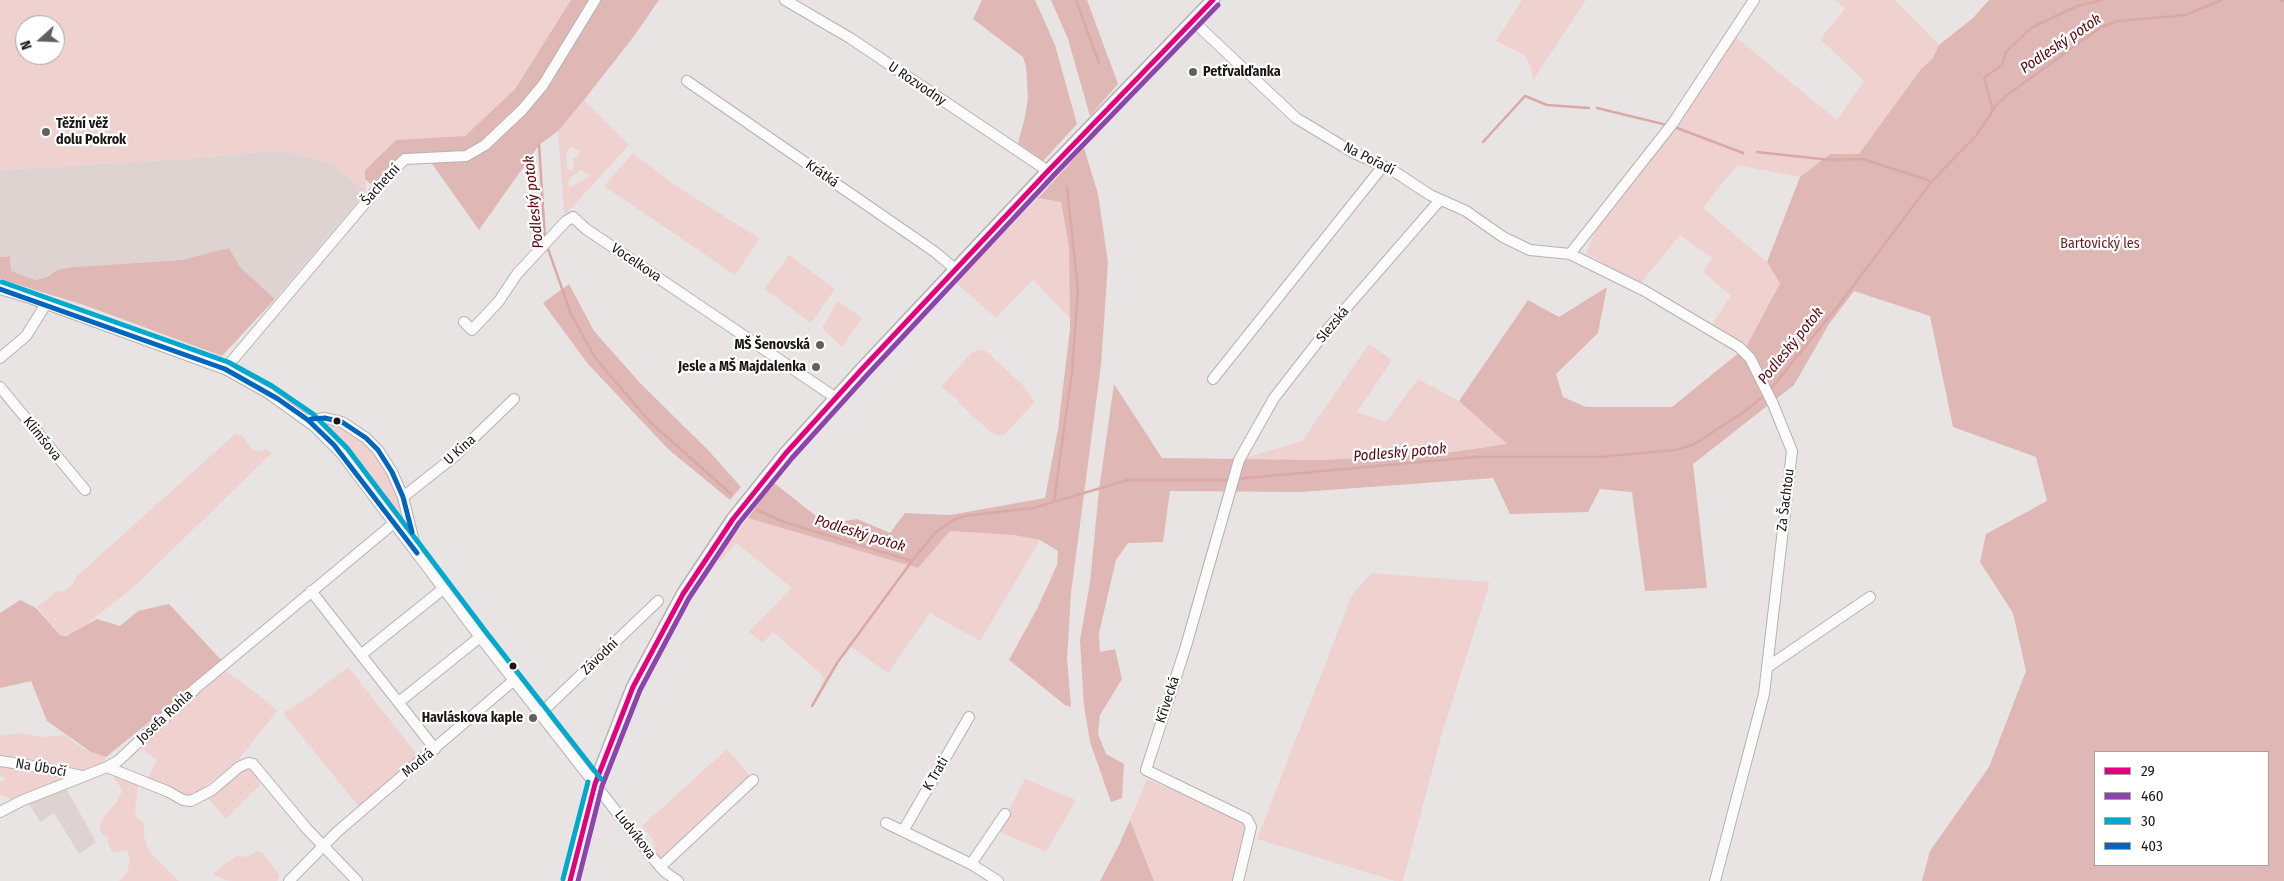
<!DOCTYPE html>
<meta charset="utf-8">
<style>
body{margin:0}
#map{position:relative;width:2284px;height:881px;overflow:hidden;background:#e9e4e4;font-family:"Fira Sans Condensed",sans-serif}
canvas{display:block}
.legend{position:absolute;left:2094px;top:751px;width:175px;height:115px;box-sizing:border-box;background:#fff;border:1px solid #a4a2a2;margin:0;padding:6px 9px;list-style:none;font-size:15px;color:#1b1717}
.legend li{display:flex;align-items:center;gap:10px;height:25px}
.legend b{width:25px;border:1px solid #a4a2a2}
.north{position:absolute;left:15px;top:15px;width:50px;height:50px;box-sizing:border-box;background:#fff;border:1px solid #a4a2a2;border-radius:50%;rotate:250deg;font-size:14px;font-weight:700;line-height:20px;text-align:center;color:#1b1717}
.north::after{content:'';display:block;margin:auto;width:18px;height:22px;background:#635f5f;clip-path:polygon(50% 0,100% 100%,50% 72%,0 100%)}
</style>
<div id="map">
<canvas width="2284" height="881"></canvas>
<ul class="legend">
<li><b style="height:6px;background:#e5007d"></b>29</li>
<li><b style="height:6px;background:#8e44ad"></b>460</li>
<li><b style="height:6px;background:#00a9ce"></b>30</li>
<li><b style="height:6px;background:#0065bd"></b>403</li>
</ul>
<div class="north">N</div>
</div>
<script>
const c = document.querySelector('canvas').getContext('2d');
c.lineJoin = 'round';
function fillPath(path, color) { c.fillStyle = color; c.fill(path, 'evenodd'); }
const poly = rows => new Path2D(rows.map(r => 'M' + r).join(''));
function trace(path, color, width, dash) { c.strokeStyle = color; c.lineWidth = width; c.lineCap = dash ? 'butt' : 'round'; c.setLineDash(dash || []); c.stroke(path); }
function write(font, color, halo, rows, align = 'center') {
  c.font = font + ' "Fira Sans Condensed",sans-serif'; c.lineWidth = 4.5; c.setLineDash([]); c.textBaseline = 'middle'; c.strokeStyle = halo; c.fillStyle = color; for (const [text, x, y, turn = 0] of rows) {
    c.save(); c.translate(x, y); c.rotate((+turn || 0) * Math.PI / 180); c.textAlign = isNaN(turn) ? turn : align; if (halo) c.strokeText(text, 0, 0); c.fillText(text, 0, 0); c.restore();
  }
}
fillPath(poly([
 [282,150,331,163,366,192,275,299,239,266,229,249,182,260,73,267,57,270,47,277,35,280,11,271,10,256,0,257,0,170,196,158],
 [66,788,96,842,79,854,54,813,40,822,28,802]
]), '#dfd3d2');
fillPath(poly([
 [0,0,572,0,515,89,464,137,396,140,365,170,366,192,331,163,282,150,196,158,0,170],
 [25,25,55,25,55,55,25,55],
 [1522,0,1586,0,1533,80,1531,67,1524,55,1496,41],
 [1835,0,1895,0,1939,45,1933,58,1921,69,1859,155,1830,154,1800,177,1737,165,1703,208,1767,262,1780,282,1746,347,1712,324,1731,296,1703,272,1712,258,1680,235,1640,284,1586,253,1598,225,1736,37,1837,120,1864,81,1820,39,1845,9],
 [584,100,629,145,566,214,564,211,558,131],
 [572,147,580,151,577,157,573,158,573,169,569,170,567,168,566,152],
 [581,170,590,176,571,187,568,185,570,178],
 [633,153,675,185,760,239,735,275,604,186],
 [1038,198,1061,202,1069,247,1070,318,1033,280,996,318,955,282],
 [789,255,835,289,811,323,764,289],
 [838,301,862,318,842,347,822,328],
 [1369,344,1392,360,1357,412,1386,422,1418,379,1459,401,1507,444,1439,454,1321,460,1242,459,1302,441],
 [981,349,986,351,1022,384,1035,402,1004,435,996,435,988,430,959,403,958,400,941,387,971,353],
 [334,424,346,429,365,443,376,455,395,486,403,513,397,514,331,430,330,426],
 [236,433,242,435,252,449,259,452,266,449,272,453,135,586,75,633,60,635,37,607,56,592,64,591,72,585,77,576],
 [748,518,918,568,950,531,1014,535,1040,540,980,641,930,613,888,673,850,646,837,663,812,706,824,679,821,674,773,632,763,643,749,632,792,588,736,543,720,562,716,559],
 [1371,573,1490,582,1441,737,1403,881,1395,881,1257,839,1352,595],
 [348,667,419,757,359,807,283,713,304,700],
 [223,669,264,699,277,711,239,759,193,796,181,796,148,777,157,760,138,746],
 [18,733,42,737,65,735,82,748,106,757,105,762,89,770,82,771,15,756,0,756,0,736],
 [727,749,753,780,662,861,655,852,652,838,642,826],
 [0,765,71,777,29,794,11,799,0,795,0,781,4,781,5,778,0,775],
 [240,768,251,768,257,774,260,785,226,819,207,797],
 [113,775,138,782,135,815,144,823,144,836,149,851,179,881,119,881,127,873,130,860,128,851,112,852,108,844,108,837,102,834,99,827,103,818,118,800,122,791],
 [1025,779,1076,800,1046,852,998,831],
 [1147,779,1240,820,1246,829,1233,881,1154,881,1130,820],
 [256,851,262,852,278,873,280,875,277,881,232,881,224,880,213,874,237,855,247,857]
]), '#efd2d0');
fillPath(poly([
 [571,0,659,0,634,36,584,100,558,131,539,145,479,230,428,158,405,159,377,190,365,179,365,170,396,140,465,136,515,89],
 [982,0,1035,0,1055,45,1077,124,1043,161,1018,143,1024,121,1028,99,1026,66,1023,57,973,19],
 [1051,0,1087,0,1118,84,1090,116,1068,39],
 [1989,0,2284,0,2284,881,1922,881,1930,851,1989,767,2026,671,2013,613,1980,562,1986,534,2047,501,2036,457,1953,427,1930,316,1854,291,1829,324,1794,385,1693,464,1707,588,1645,591,1632,492,1600,489,1588,512,1510,514,1493,478,1301,492,1170,491,1163,542,1128,543,1116,560,1099,633,1100,652,1115,649,1122,679,1100,715,1098,734,1106,754,1124,764,1122,798,1111,802,1090,742,1084,706,1080,640,1090,582,1099,490,1114,384,1162,458,1321,460,1439,454,1507,444,1459,401,1528,300,1559,317,1607,287,1598,333,1556,374,1563,397,1586,407,1672,407,1746,347,1780,283,1767,262,1800,177,1830,154,1859,154,1921,69,1933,58,1939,45,1973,18],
 [2095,752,2268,752,2268,865,2095,865],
 [1084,148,1098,194,1108,263,1101,365,1071,593,1067,658,1071,707,1065,705,1009,660,1037,609,1057,565,1058,551,1040,540,1014,535,950,531,918,568,748,518,773,482,826,524,857,519,890,533,905,513,950,515,1045,498,1058,429,1070,329,1069,247,1061,202,1038,198],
 [229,248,239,266,275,299,222,356,87,306,0,279,0,257,10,256,11,271,35,280,47,277,57,270,73,267,182,260],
 [569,284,594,331,641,384,708,450,741,487,730,500,668,449,588,364,543,303],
 [20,600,36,608,60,635,66,636,97,619,120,626,138,611,169,604,223,662,106,757,91,752,47,721,31,681,0,688,0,613],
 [1130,820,1154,881,1100,881,1119,845]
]), '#dfb7b5');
trace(poly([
 [1076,0,1099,63],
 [2280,0,2284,1],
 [1597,108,1667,125],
 [1993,111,1984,78,2002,65,2006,52,2031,28,2077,6,2102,0],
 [1677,128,1743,153],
 [1483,142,1525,96,1547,105,1589,108],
 [539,145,545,239],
 [1757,152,1831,160,1863,159,1931,181],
 [547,246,571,314,596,359,650,422,731,494],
 [1769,391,1838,306,1932,181,1976,136,1998,103,2007,95,2101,27,2118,21,2186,15,2222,0],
 [1236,479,1475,457,1599,457,1675,450,1693,445,1745,411,1765,395],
 [1054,501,1072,372,1078,289,1067,188],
 [757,510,784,522,912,561,935,533,953,520,964,516,1033,508,1128,480,1231,480],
 [812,706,837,663,912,561]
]), '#d9a9a6', 2.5);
const minor = poly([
 [785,0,850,38,1048,171],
 [1193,21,1296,118,1354,153,1392,170,1430,195,1466,211,1503,237,1530,250,1570,254,1643,290,1739,347,1750,358,1773,404,1792,451,1764,694,1715,881],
 [687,81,935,252,955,269],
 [1570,254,1673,123,1754,0],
 [0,289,30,298,225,369,268,393,314,426,341,453,480,637,651,856,665,872,678,881],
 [464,322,472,330,499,301,517,274,566,221,573,217,586,229,836,398],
 [0,358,26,336,46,304],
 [225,369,393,170,405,159,466,156,485,145,522,110,543,85,595,0],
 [1213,379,1383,166],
 [0,387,85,490],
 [308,420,325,418,342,422,366,438,378,450,392,472,403,497,416,550],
 [403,497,455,456,514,399],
 [311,591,435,749],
 [362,654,443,589],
 [1769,666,1870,597],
 [399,702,480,637],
 [541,713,658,601],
 [0,761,39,767,82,776],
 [107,767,169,792,183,800,191,801,212,790,239,767,248,763,253,764,307,829,357,881],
 [0,812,21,801,107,767,118,761,196,688,394,523],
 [886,823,971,864,998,881],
 [903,831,969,717],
 [971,864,1005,814],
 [660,867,753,780],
 [289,881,337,832,514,680],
 [1238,881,1251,827,1247,819,1146,770,1186,646,1239,460,1274,398,1327,330,1440,200]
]);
const major = poly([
 [570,881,595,784,633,687,683,594,733,519,786,453,862,369,1048,171,1213,0]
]);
trace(minor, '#b6b2b2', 12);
trace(major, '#b6b2b2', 15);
trace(minor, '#fcfbfb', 10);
trace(major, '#fcfbfb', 12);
trace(poly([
 [570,881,595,784,633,687,683,594,733,519,786,453,862,369,1048,171,1213,0]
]), '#e5007d', 5);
trace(poly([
 [578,881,602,786,640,690,689,598,739,523,792,458,868,374,1053,176,1218,5]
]), '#8e44ad', 5);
trace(poly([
 [2,282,228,362,272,386,313,414,347,448,486,632,601,779],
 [563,879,588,782]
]), '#00a9ce', 5);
trace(poly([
 [0,289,225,369,278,399,308,420,334,445,417,553],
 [311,419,325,418,342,422,366,438,378,450,392,472,403,497,412,532]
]), '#0065bd', 5);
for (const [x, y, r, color] of [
 [1193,72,5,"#635f5f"],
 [46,132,5,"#635f5f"],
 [820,345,5,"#635f5f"],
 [816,367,5,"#635f5f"],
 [337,421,4.5,"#1b1717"],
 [513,666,4.5,"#1b1717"],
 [533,718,5,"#635f5f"]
]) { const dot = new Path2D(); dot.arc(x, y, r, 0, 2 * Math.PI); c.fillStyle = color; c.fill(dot); trace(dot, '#fff', 2); }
write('bold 14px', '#1b1717', '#fff', [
 ["Petřvalďanka",1203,72,"left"],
 ["Těžní věž",56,124,"left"],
 ["dolu Pokrok",56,140,"left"],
 ["MŠ Šenovská",810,345],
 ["Jesle a MŠ Majdalenka",806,367],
 ["Havláskova kaple",523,718]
], 'right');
write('14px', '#1b1717', '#fff', [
 ["U Rozvodny",917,84,34],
 ["Na Pořadí",1369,159,27],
 ["Krátká",822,174,35],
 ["Šachetní",381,185,-48],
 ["Vocelkova",636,263,34],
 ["Slezská",1333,325,-50],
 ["Klimšova",42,439,51],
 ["U Kina",460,450,-42],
 ["Za Šachtou",1786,500,-83],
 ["Závodní",600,657,-44],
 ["Křivecká",1168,700,-72],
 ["Josefa Rohla",165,717,-43],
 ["Modrá",418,763,-39],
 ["Na Úbočí",41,768,10],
 ["K Trati",936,774,-60],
 ["Ludvíkova",635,835,52]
]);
write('14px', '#6c1c1e', '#fff', [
 ["Bartovický les",2100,244]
]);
write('italic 15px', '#590810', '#fff', [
 ["Podleský potok",2061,44,-34],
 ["Podleský potok",534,202,-96],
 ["Podleský potok",1791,346,-51],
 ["Podleský potok",1400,453,-5],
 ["Podleský potok",860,534,17]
]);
</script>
